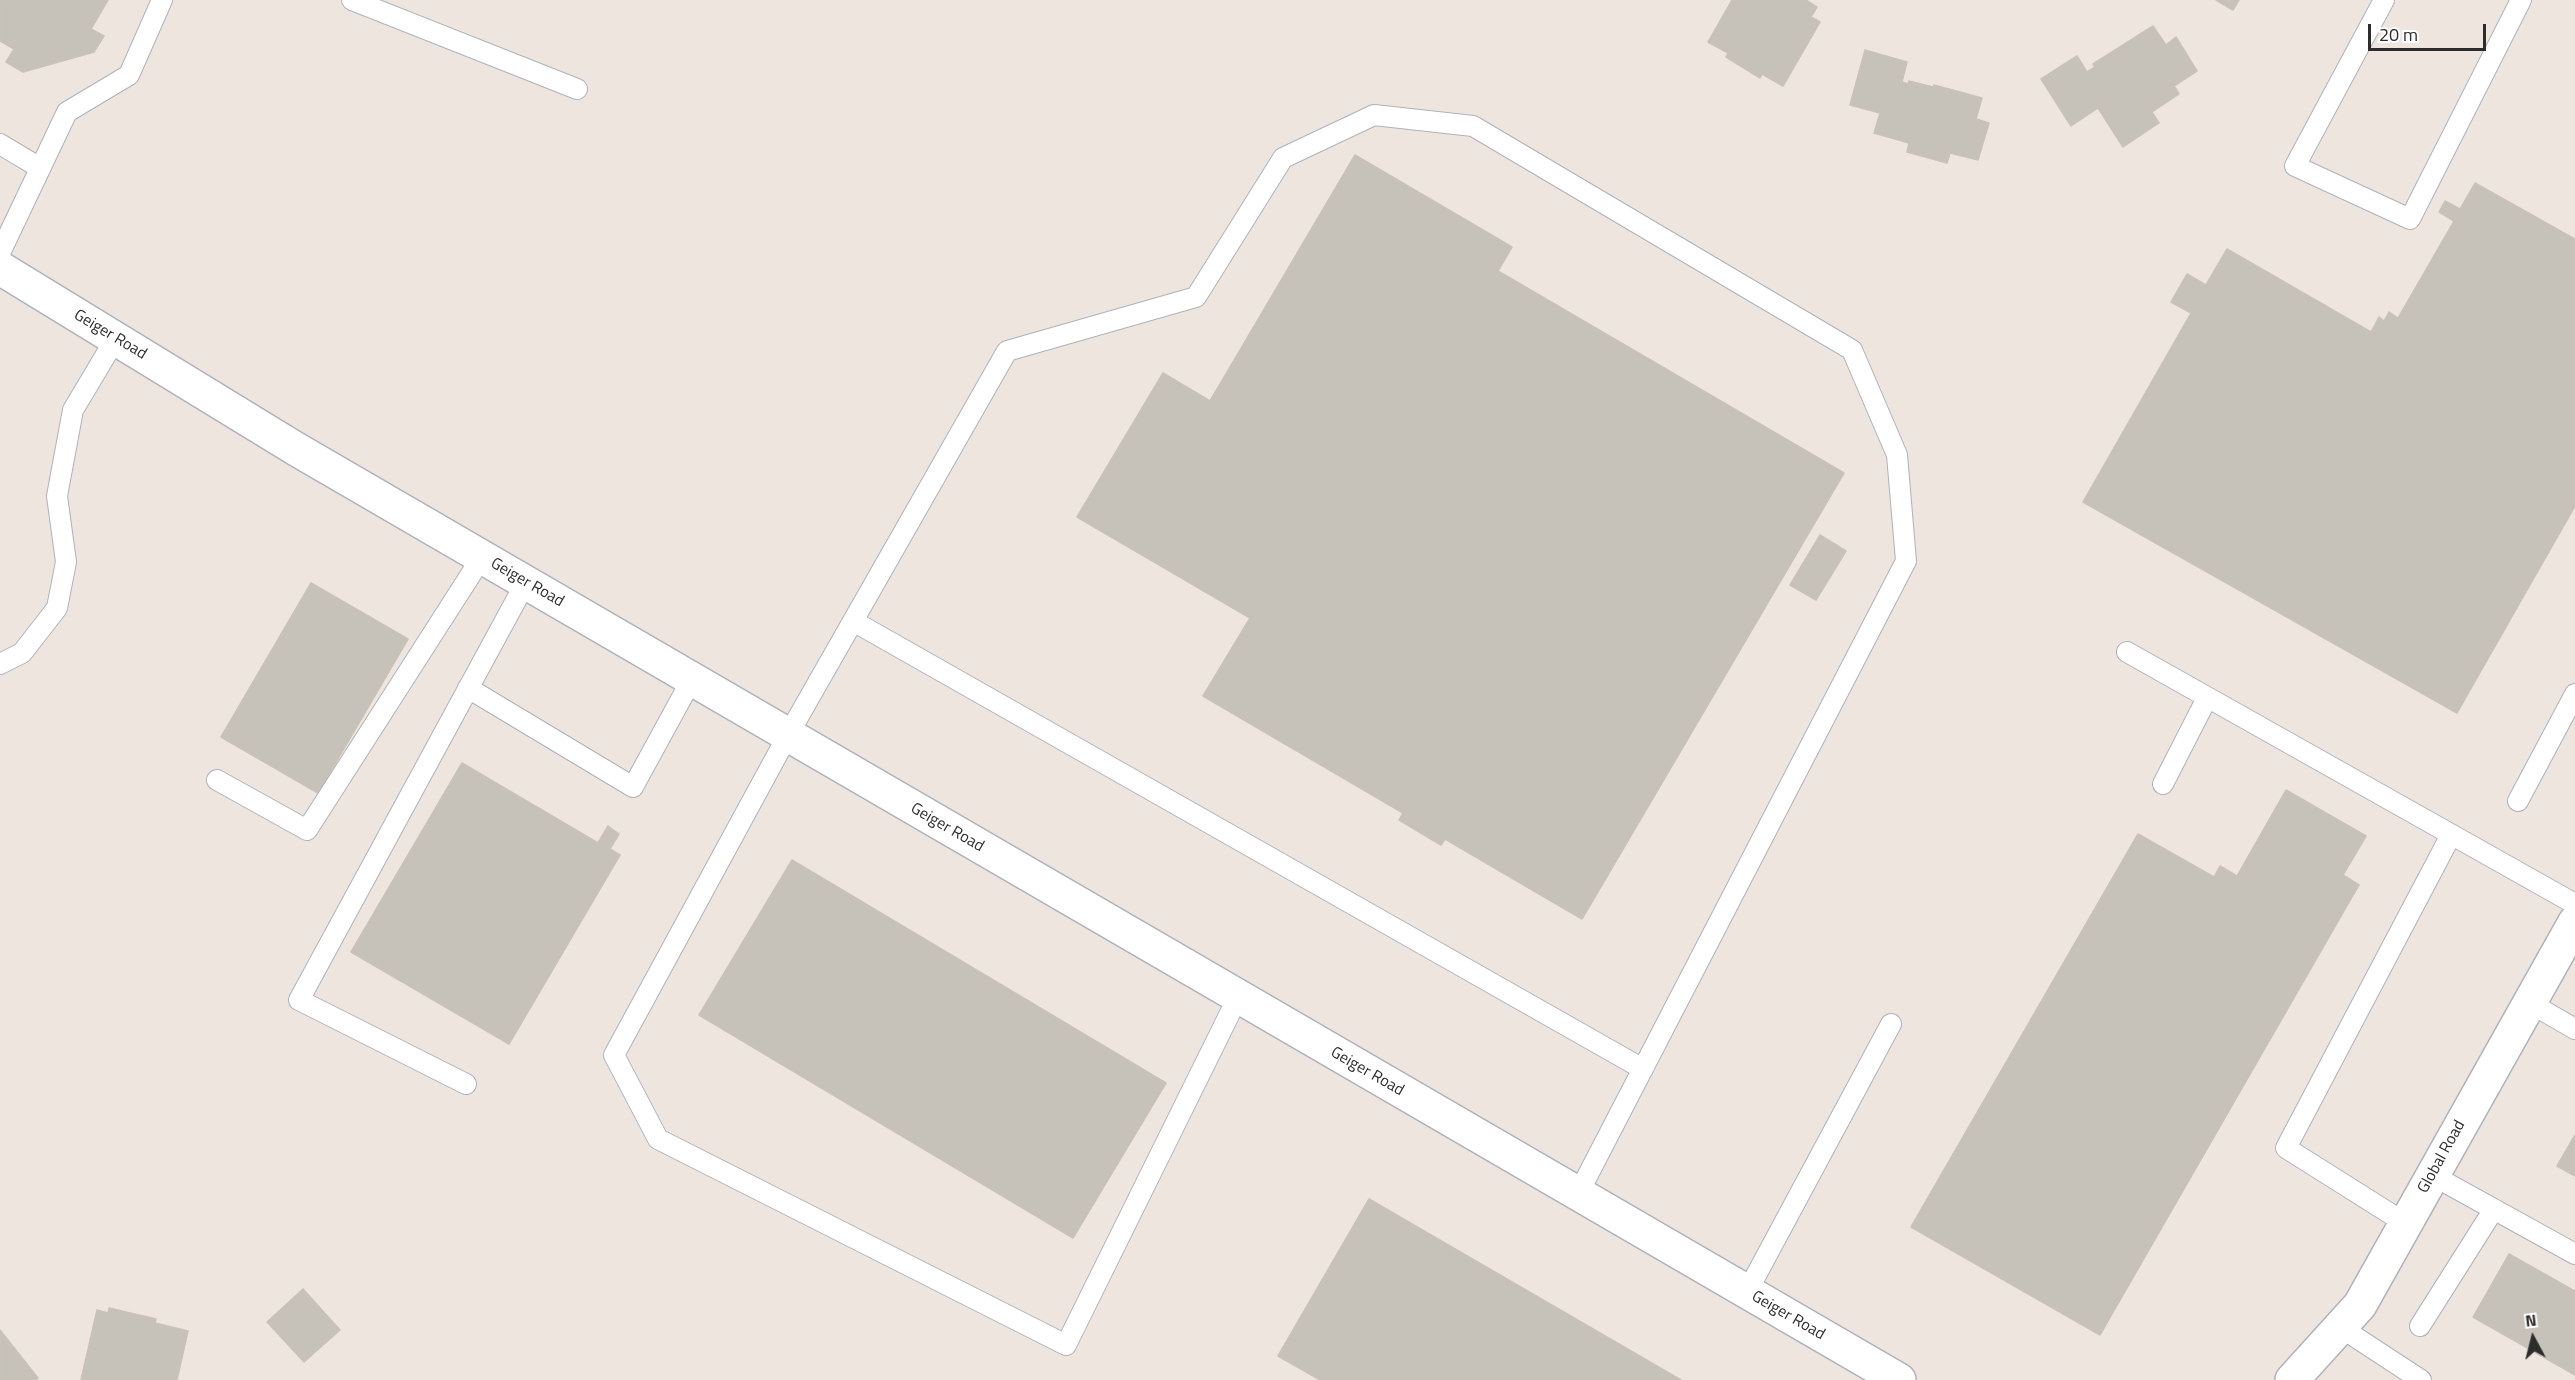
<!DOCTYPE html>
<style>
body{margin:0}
#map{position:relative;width:2575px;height:1380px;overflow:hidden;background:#eee6de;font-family:"Titillium Web",sans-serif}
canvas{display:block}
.north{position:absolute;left:2503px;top:1308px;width:60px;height:60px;-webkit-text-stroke:4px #fff;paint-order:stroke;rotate:353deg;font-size:16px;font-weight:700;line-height:24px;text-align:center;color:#2c2c2c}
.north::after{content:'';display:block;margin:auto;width:21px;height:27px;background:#2c2c2c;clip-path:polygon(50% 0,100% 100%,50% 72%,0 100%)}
.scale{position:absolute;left:2368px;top:24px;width:118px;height:27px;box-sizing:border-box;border:3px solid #2c2c2c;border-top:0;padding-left:8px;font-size:18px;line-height:21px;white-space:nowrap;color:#2c2c2c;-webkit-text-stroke:4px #fff;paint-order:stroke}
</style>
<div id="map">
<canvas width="2575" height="1380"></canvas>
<div class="north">N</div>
<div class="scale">20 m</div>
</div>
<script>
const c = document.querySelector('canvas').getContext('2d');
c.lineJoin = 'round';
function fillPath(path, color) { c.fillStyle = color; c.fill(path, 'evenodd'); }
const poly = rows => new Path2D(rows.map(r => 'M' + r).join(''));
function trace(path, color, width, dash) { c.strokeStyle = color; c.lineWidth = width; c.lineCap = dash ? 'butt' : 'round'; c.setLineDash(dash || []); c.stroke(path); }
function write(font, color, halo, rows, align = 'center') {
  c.font = font + ' "Titillium Web",sans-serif'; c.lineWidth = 5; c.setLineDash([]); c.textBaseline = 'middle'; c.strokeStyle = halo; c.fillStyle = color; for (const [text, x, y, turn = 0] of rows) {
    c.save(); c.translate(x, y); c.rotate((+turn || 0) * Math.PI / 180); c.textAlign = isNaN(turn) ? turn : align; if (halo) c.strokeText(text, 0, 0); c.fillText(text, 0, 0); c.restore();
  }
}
const building = poly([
 [0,0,108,0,91,29,104,36,94,52,23,72,6,62,14,49,0,41,0,0],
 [1732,0,1806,0,1817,7,1811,17,1820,22,1783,86,1762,74,1760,78,1726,57,1728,53,1708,42,1732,0],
 [2216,0,2239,0,2233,10,2216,0],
 [2153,26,2166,45,2176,37,2197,71,2174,86,2179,94,2152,112,2159,123,2123,147,2098,108,2071,126,2041,79,2077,56,2087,72,2095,67,2093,64,2153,26],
 [1865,50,1907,62,1902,82,1908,84,1909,81,1933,87,1934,85,1982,98,1976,119,1989,123,1978,160,1950,153,1947,163,1907,152,1909,143,1874,133,1880,113,1850,105,1865,50],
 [1355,155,1512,247,1498,271,1844,473,1582,919,1445,839,1441,845,1399,820,1403,813,1203,696,1250,618,1077,517,1163,373,1210,401,1355,155],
 [2475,183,2575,239,2575,506,2457,713,2083,502,2191,313,2171,302,2187,274,2206,285,2227,249,2371,332,2379,317,2384,321,2389,312,2398,318,2454,221,2439,212,2445,201,2460,209,2475,183],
 [1820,535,1846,551,1816,600,1790,585,1820,535],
 [311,583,408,639,318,793,221,737,311,583],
 [462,763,598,843,608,826,619,834,610,849,620,855,509,1044,351,952,462,763],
 [2286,790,2366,836,2343,875,2359,885,2100,1335,1911,1227,2138,834,2214,877,2220,866,2237,876,2286,790],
 [792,860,1166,1083,1073,1238,699,1015,792,860],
 [2575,1135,2575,1176,2557,1166,2575,1135],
 [1369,1199,1681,1380,1320,1380,1278,1356,1369,1199],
 [2509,1254,2575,1291,2575,1375,2473,1317,2509,1254],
 [303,1289,340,1330,304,1362,267,1322,303,1289],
 [109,1308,156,1319,155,1323,188,1331,177,1380,81,1380,97,1310,108,1313,109,1308],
 [0,1330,38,1378,36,1380,0,1380,0,1330]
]);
fillPath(building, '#c6c1b9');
trace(building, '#cac2b7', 1.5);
const service = poly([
 [352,0,577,89],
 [2384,0,2295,166,2410,219,2521,0],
 [0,144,40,168],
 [0,253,67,112,129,75,162,0],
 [853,621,1643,1069],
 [2127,652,2575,904],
 [0,664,22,653,57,608,66,562,57,496,73,410,116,338],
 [468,688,633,787,692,679],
 [217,780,307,830,482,557],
 [2163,784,2207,698],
 [2518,801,2575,694],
 [1238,997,1066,1345,658,1139,614,1055,788,735,1007,351,1196,297,1283,158,1374,115,1473,126,1852,350,1897,455,1906,561,1578,1194],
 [2530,1003,2575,1029],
 [466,1084,299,1000,526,582],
 [2432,1175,2575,1254],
 [2405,1223,2286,1148,2451,835],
 [1747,1292,1891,1024],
 [2420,1326,2494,1209],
 [2340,1327,2421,1380]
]);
const minor = poly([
 [0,268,296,449,1899,1380],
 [2292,1380,2360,1305,2575,922]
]);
trace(service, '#aeb2bc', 22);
trace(minor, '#aeb2bc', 36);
trace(service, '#fff', 20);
trace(minor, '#fff', 33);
write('16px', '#2c2c2c', '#fff', [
 ["Geiger Road",110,335,31],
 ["Geiger Road",527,583,30],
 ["Geiger Road",947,828,30],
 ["Geiger Road",1367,1072,30],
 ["Global Road",2442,1157,-61],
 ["Geiger Road",1788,1316,30]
]);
</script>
